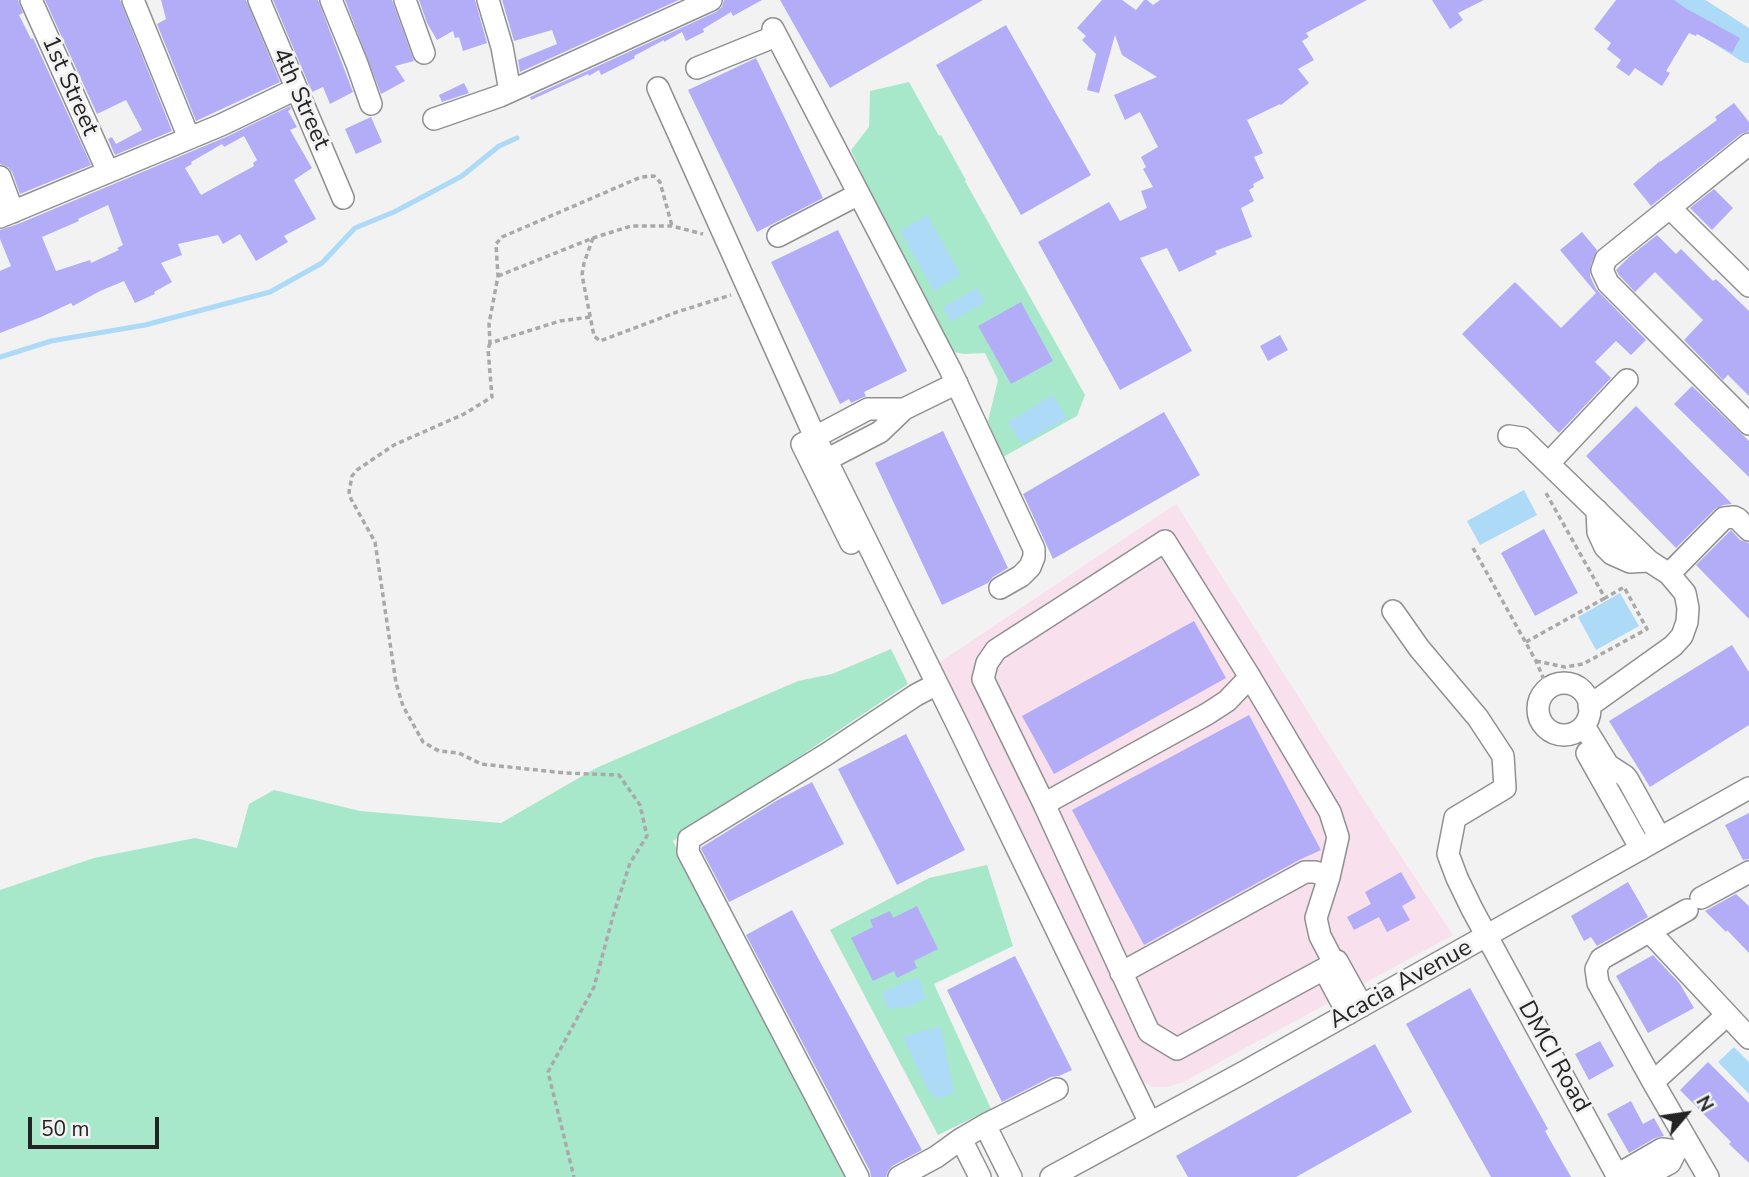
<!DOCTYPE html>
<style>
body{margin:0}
#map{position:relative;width:1749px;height:1177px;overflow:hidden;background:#f2f2f3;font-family:"Nunito Sans",sans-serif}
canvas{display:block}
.north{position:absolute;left:1651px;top:1079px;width:70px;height:70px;-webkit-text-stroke:5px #f2f2f3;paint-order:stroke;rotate:61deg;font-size:19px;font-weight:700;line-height:28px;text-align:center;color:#242425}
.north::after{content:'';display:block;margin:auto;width:24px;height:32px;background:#242425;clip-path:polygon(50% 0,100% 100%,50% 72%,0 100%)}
.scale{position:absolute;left:28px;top:1117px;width:131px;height:32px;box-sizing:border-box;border:4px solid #242425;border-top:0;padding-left:9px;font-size:21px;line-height:24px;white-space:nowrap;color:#242425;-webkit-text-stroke:5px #f2f2f3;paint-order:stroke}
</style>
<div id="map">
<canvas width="1749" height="1177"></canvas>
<div class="north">N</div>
<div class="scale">50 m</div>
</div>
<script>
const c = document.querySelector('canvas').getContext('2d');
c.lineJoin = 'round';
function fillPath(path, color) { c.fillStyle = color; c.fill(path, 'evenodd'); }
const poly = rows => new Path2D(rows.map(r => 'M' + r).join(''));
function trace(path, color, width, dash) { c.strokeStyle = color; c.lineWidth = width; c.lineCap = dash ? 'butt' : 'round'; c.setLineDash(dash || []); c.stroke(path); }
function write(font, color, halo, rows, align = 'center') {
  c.font = font + ' "Nunito Sans",sans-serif'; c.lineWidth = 6; c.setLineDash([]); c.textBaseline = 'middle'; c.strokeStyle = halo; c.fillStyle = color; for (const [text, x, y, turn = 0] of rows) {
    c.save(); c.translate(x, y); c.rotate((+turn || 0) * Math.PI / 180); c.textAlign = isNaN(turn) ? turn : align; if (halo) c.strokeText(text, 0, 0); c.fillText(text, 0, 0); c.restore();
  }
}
fillPath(poly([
 [1176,504,1362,797,1453,935,1183,1082,1167,1087,1154,1087,1143,1082,1135,1072,939,663]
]), '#f8e0ec');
fillPath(poly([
 [909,82,939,136,941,135,966,180,965,181,1085,395,1077,416,1003,457,988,421,998,380,985,353,964,354,948,351,878,209,851,150,869,127,870,91],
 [891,649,908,684,673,841,845,1177,0,1177,0,890,94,858,195,838,237,848,249,804,274,790,360,811,501,823,596,768,798,681,832,674],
 [987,865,1013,946,934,984,991,1109,938,1135,830,930,929,878]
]), '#a8e8ca');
fillPath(poly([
 [927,215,961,275,934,291,900,231],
 [977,288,985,302,951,322,943,307],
 [1053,395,1067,418,1022,444,1008,422],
 [1524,490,1537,515,1480,545,1467,521],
 [1620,593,1639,626,1596,650,1578,617],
 [918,977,926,998,908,1007,888,1009,882,992],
 [941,1027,954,1093,936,1099,927,1088,903,1037,925,1030],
 [1734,1047,1749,1062,1749,1094,1718,1062]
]), '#addaf7');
trace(poly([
 [0,357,51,341,145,325,270,292,322,263,355,228,394,212,462,176,499,146,517,138]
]), '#addaf7', 5);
trace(poly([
 [1676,0,1749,47]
]), '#addaf7', 32);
fillPath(poly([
 [0,0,18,0,23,13,19,15,31,39,33,38,91,165,20,194,12,172,8,167,0,164],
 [45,0,120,0,172,131,115,155,108,139,112,137,116,144,142,130,126,100,97,114],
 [161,0,246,0,280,82,196,121,157,24,166,19],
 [273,0,318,0,353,92,330,104,323,87,312,92],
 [345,0,392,0,414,61,395,66,405,81,381,94],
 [419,0,475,0,487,43,463,51,459,37,455,38,453,31,437,40,427,23],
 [502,0,679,0,520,72,518,60,557,44,552,30,514,41],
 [724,0,762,0,733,16,731,12,703,29,704,32,686,41,682,32,664,42,664,40,634,56,635,58,601,75,599,70,589,76,588,74,531,100,530,97,716,12,722,7],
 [780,0,983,0,830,88],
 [1102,0,1122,0,1136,10,1144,0,1147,0,1153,5,1160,0,1367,0,1306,33,1309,37,1302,41,1314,60,1298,69,1309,83,1281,105,1280,104,1247,120,1263,153,1254,157,1264,178,1253,184,1254,187,1249,190,1254,201,1241,208,1252,237,1215,251,1217,254,1179,272,1167,248,1140,258,1192,351,1120,390,1038,242,1109,202,1120,221,1147,208,1141,191,1153,187,1143,169,1146,167,1141,157,1158,147,1140,112,1125,120,1114,95,1157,77,1122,55,1115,35,1099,93,1087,90,1096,54,1082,40,1086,36,1077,28],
 [1432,0,1484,0,1458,13,1463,20,1450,29],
 [1616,0,1674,0,1685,8,1740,38,1732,53,1697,34,1696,36,1689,33,1666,71,1670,73,1662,86,1635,68,1629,76,1616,67,1621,60,1607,49,1611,43,1594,29],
 [1006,25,1091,175,1021,215,936,65],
 [756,58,823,198,757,232,688,90],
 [464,83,469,93,442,102,439,95],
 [1734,103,1749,122,1749,131,1741,134,1651,206,1633,184,1660,161,1660,162,1717,120,1715,117],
 [290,106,291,109,288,111,297,127,290,130,312,168,294,180,316,219,284,236,288,242,256,261,240,234,223,244,218,235,178,244,182,255,161,263,172,282,154,292,155,294,135,303,124,281,100,291,73,306,71,303,41,317,0,333,0,271,11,266,0,239,0,230,18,224,226,137],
 [244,136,257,160,253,163,254,166,201,195,185,168,192,164,191,162,222,144,224,147],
 [108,205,123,245,117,248,119,250,91,263,90,260,56,271,42,237,79,221,78,219],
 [371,117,382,142,356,154,345,129],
 [1714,189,1733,208,1712,230,1690,208],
 [838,230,907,371,864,392,866,396,851,403,849,399,840,404,771,262],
 [1582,232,1597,250,1590,267,1590,276,1596,289,1646,340,1631,355,1616,341,1595,362,1611,378,1559,433,1462,334,1515,282,1561,328,1596,293,1560,250],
 [1657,235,1676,254,1681,249,1713,281,1716,279,1749,311,1749,396,1728,375,1723,380,1684,340,1703,320,1655,272,1635,292,1619,275,1616,270,1629,257],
 [1021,302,1053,361,1011,384,978,326],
 [1280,335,1288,350,1268,361,1260,346],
 [1692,386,1749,441,1749,477,1674,404],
 [1636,406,1732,504,1723,505,1715,509,1676,548,1586,456],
 [1164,412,1200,475,1053,559,1023,494],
 [943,431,1008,568,993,577,988,583,942,605,875,463],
 [1544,529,1578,593,1535,616,1501,553],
 [1731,530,1740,540,1749,543,1749,619,1696,565],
 [1194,621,1226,678,1054,774,1022,716],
 [1732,645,1749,672,1749,725,1650,787,1609,721],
 [1249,715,1321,850,1299,860,1144,945,1072,810],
 [906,734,965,850,897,885,838,769],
 [812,782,844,844,729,902,701,849,702,847,776,801],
 [1749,813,1749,859,1743,860,1725,825],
 [1401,872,1416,898,1402,906,1410,920,1387,932,1379,917,1354,930,1347,917,1371,904,1365,892],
 [1628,882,1648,917,1597,946,1591,937,1584,941,1571,916],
 [1736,894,1749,906,1749,953,1727,930,1726,932,1705,911],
 [917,906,938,949,914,961,917,968,897,978,894,971,873,981,851,938,873,927,870,920,890,911,893,918],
 [792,910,922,1150,892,1166,888,1171,886,1177,871,1177,870,1171,746,935],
 [1653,955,1680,984,1694,1008,1648,1033,1616,976],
 [1015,956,1072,1070,1059,1076,1051,1077,1002,1102,947,990],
 [1470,988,1548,1129,1545,1131,1571,1177,1491,1177,1406,1024],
 [1600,1041,1614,1066,1589,1080,1575,1054],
 [1375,1044,1412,1112,1296,1177,1188,1177,1176,1156],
 [1708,1062,1749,1103,1749,1163,1729,1144,1731,1142,1680,1090],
 [1631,1101,1643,1124,1654,1118,1664,1136,1655,1138,1629,1153,1607,1114]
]), '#b2adf6');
const minor = poly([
 [31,0,108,172],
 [133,0,189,138],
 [259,0,343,198],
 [331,0,357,64,371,104],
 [405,0,424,53],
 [488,0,502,47,510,91],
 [773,29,950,369,1034,549,1034,557,1030,567,1021,576,1000,588],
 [697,68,776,36],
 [658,88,815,437,957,724,1150,1123],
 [434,119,500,96,711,0],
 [1749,144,1606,259,1602,270,1608,283,1749,424],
 [0,177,13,212],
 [1670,208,1749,286],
 [0,217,221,125,296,89],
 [778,236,859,194],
 [1509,436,1522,438,1649,561,1669,574,1685,593,1688,608,1687,622,1682,636,1673,646,1589,706],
 [826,460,880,432,904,409,957,383],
 [1549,463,1627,380],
 [1597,510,1598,532,1605,547,1612,554,1630,562,1649,561],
 [851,543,802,444,868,409,904,409],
 [1669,574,1724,518,1734,517,1738,519,1749,530],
 [1393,611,1419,648,1478,718,1503,756,1505,788,1455,818,1448,854,1457,878,1472,909,1618,1177],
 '1538 709a26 26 0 1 1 52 0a26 26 0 1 1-52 0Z',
 [1584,726,1608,765,1625,776,1628,780,1660,838],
 [1587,753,1641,849],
 [1044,804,1207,714,1227,701,1250,677],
 [1701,898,1749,872],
 [1687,910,1601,959,1596,969,1598,983,1653,1082,1708,1177],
 [1650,932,1749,1038],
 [1334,963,1320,936,1316,918,1329,877,1338,837,1330,812,1250,677,1165,541,996,650,987,663,983,679,1044,804,1149,1032,1177,1049,1324,969,1337,961,1362,1006],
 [1324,969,1348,1014],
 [1121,973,1305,872,1315,872,1329,877],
 [1653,1082,1727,1015],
 [985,1125,1011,1177],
 [961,1139,980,1177],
 [1617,1175,1662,1149,1676,1151],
 [858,1177,688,852,689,839,827,754,916,695,937,684],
 [899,1177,936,1157,961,1139,985,1125,1057,1089],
 [1051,1177,1246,1071,1749,788],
 [1644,1177,1670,1163,1676,1151,1684,1146]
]);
trace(minor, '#909092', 24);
trace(poly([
 [593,238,584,263,582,275,594,336,600,341,677,312,731,295],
 [498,276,593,238,631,226,672,226,703,234],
 [590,317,560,321,490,343,489,324,498,276,496,244,502,237,641,177,654,176,660,182,672,226],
 [490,343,488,349,492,397,464,414,394,445,357,470,352,476,349,492,351,499,375,542,396,683,403,706,423,742,439,751,459,753,481,764,565,773,619,775,640,805,647,836,630,863,613,916,594,987,548,1072,574,1177],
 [1473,548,1536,661,1548,689],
 [1526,642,1605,598],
 [1536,661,1565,667,1583,664,1647,629,1624,587,1605,598,1546,493]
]), '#a9a9aa', 3.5, [5, 3.5]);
trace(minor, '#fff', 21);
write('24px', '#242425', '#f2f2f3', [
 ["1st Street",69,86,66],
 ["4th Street",300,99,66],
 ["Acacia Avenue",1401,985,-29],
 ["DMCI Road",1553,1057,61]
]);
</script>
